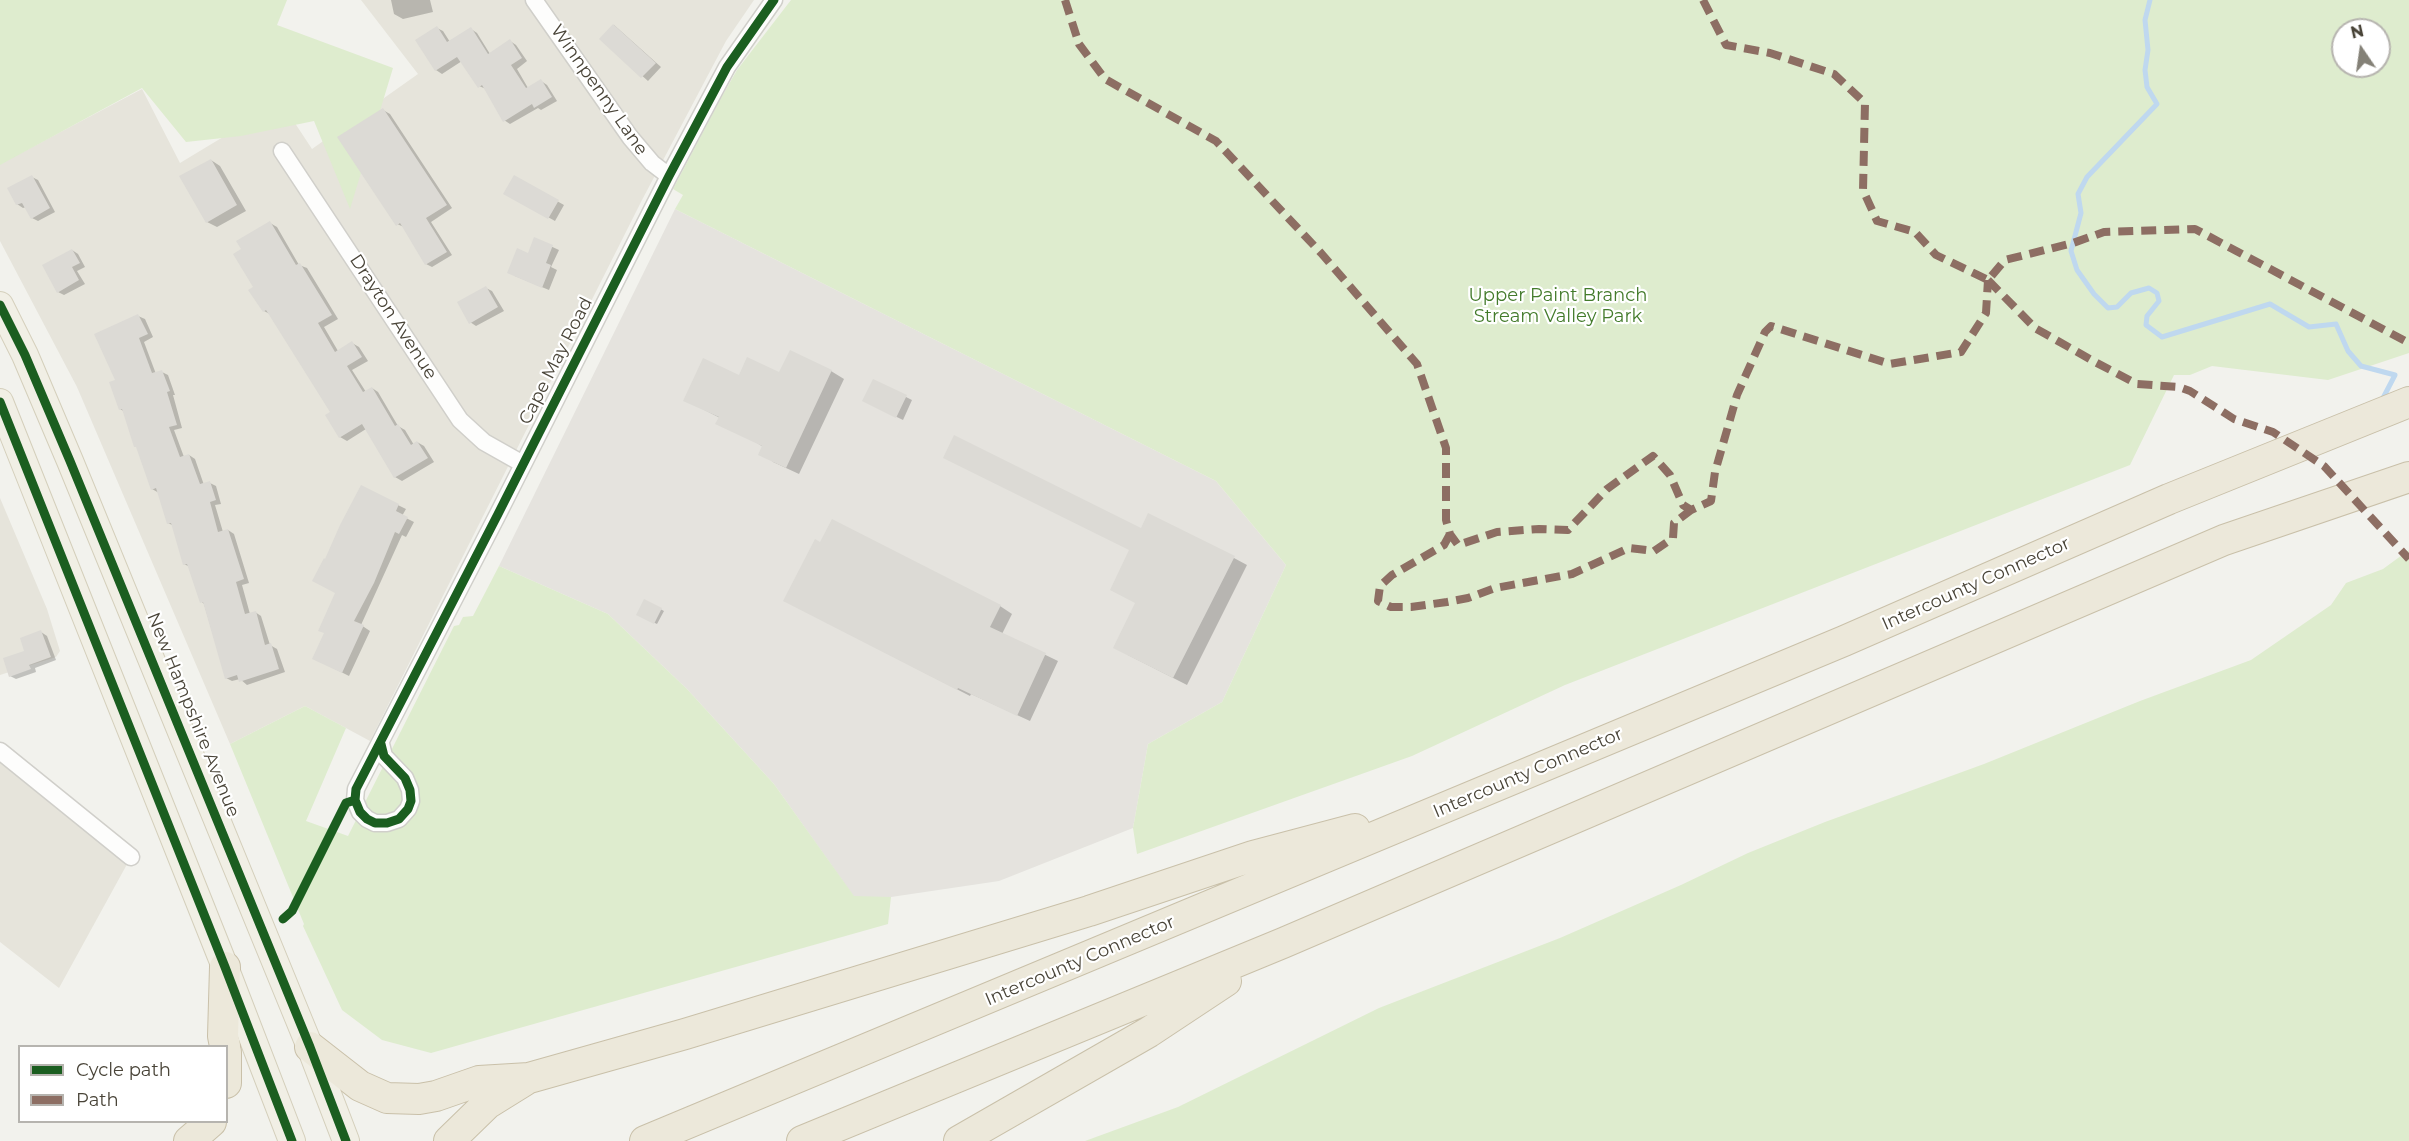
<!DOCTYPE html>
<style>
body{margin:0}
#map{position:relative;width:2409px;height:1141px;overflow:hidden;background:#f2f2ed;font-family:Montserrat,sans-serif}
canvas{display:block}
.legend{position:absolute;left:18px;top:1045px;width:210px;height:78px;box-sizing:border-box;background:#fff;border:2px solid #b6b4af;margin:0;padding:8px 10px;list-style:none;font-size:18px;color:#494438}
.legend li{display:flex;align-items:center;gap:12px;height:30px}
.legend b{width:30px;border:2px solid #b6b4af}
.north{position:absolute;left:2331px;top:18px;width:60px;height:60px;box-sizing:border-box;background:#fff;border:2px solid #b6b4af;border-radius:50%;rotate:347deg;font-size:16px;font-weight:700;line-height:24px;text-align:center;color:#494438}
.north::after{content:'';display:block;margin:auto;width:21px;height:27px;background:#848177;clip-path:polygon(50% 0,100% 100%,50% 72%,0 100%)}
</style>
<div id="map">
<canvas width="2409" height="1141"></canvas>
<ul class="legend">
<li><b style="height:8px;background:#1b5e20"></b>Cycle path</li>
<li><b style="height:8px;background:#8d6e63"></b>Path</li>
</ul>
<div class="north">N</div>
</div>
<script>
const c = document.querySelector('canvas').getContext('2d');
c.lineJoin = 'round';
function fillPath(path, color) { c.fillStyle = color; c.fill(path, 'evenodd'); }
const poly = rows => new Path2D(rows.map(r => 'M' + r).join(''));
function trace(path, color, width, dash) { c.strokeStyle = color; c.lineWidth = width; c.lineCap = dash ? 'butt' : 'round'; c.setLineDash(dash || []); c.stroke(path); }
function write(font, color, halo, rows, align = 'center') {
  c.font = font + ' Montserrat,sans-serif'; c.lineWidth = 4.5; c.setLineDash([]); c.textBaseline = 'middle'; c.strokeStyle = halo; c.fillStyle = color; for (const [text, x, y, turn = 0] of rows) {
    c.save(); c.translate(x, y); c.rotate((+turn || 0) * Math.PI / 180); c.textAlign = isNaN(turn) ? turn : align; if (halo) c.strokeText(text, 0, 0); c.fillText(text, 0, 0); c.restore();
  }
}
fillPath(poly([
 [361,0,754,0,726,41,642,200,370,741,305,706,230,744,77,387,0,241,0,164,142,89,180,163,281,102,312,149,418,74],
 [0,498,47,609,60,651,56,657,0,675],
 [0,751,131,857,59,988,0,942]
]), '#e6e4db');
fillPath(poly([
 [675,209,1216,481,1286,565,1222,702,1148,744,1133,828,999,881,891,897,854,897,774,784,687,689,608,614,499,566]
]), '#e5e3de');
fillPath(poly([
 [0,0,287,0,277,25,393,68,350,209,314,121,241,136,186,142,142,88,0,165],
 [791,0,2409,0,2409,353,2328,380,2212,366,2190,375,2174,375,2130,465,1565,685,1412,756,1137,854,1133,828,1148,744,1222,702,1286,565,1216,481,675,209,683,195,673,189,721,98,737,70],
 [2343,30,2379,30,2379,66,2343,66],
 [2409,550,2409,1141,1085,1141,1178,1107,1379,1008,1560,938,1681,885,1748,853,1825,822,1984,764,2140,701,2251,660,2331,605,2346,583,2383,569],
 [499,566,608,614,687,689,774,784,854,896,891,897,888,924,431,1053,382,1040,342,1010,303,926,304,924,230,744,305,706,346,728,306,821,348,836,454,626,459,625,463,617,473,616]
]), '#deecce');
fillPath(poly([
 [391,0,430,0,433,12,403,19,394,14],
 [614,25,661,67,648,81,601,39],
 [437,28,443,31,450,42,471,29,477,33,490,54,510,41,516,45,527,61,517,69,528,88,541,81,547,85,557,101,541,110,538,108,510,124,504,120,486,89,479,86,462,61,442,74,436,70],
 [383,110,390,114,452,208,431,222,452,255,432,267,426,264,404,227,397,224],
 [211,160,220,166,246,211,217,227,207,222],
 [32,177,38,180,55,212,38,221,32,218,26,207,23,208,17,204],
 [514,177,564,205,555,221,505,193],
 [270,223,277,227,299,265,307,268,338,319,324,327,338,351,352,343,359,347,368,361,352,370,366,392,372,388,378,392,398,426,405,430,414,445,417,442,424,446,434,462,402,481,395,477,366,429,347,441,340,437,332,412,272,315,264,311,255,288],
 [535,239,559,250,551,267,557,270,549,290,515,276,529,255],
 [72,250,78,254,85,267,77,271,85,284,64,295,58,292],
 [486,288,492,291,504,311,476,326,470,322],
 [138,316,145,319,153,337,144,342,156,374,162,372,168,375,175,395,173,395,182,428,174,430,184,457,189,455,195,459,204,485,210,483,216,486,221,504,215,505,223,532,228,530,234,534,249,583,242,585,250,614,255,612,261,616,270,645,277,649,285,672,247,685,240,679,232,681,226,678,204,604,202,602,190,567,184,564,174,526,168,523,159,493,152,489,125,412,120,409,117,381],
 [831,371,844,379,799,474,773,462,763,447,720,418,685,400,740,377],
 [906,397,912,400,903,420,870,404],
 [361,487,406,509,402,516,414,522,406,537,402,535,361,625,370,631,349,676,321,662,326,633,337,593,326,561],
 [1141,530,1234,558,1247,565,1187,685,1128,655,1137,603,1131,551],
 [645,601,664,611,657,624,638,615],
 [1000,606,1012,614,1002,634,1058,661,1030,721,971,694,970,696,797,607],
 [41,632,47,636,56,660,35,668,36,672,16,679,10,676]
]), '#0003');
trace(poly([
 [2150,0,2145,20,2148,50,2145,70,2147,87,2157,104,2087,177,2078,194,2081,213,2071,251,2077,270,2094,294,2108,308,2117,307,2131,293,2149,288,2157,293,2159,301,2147,316,2146,325,2162,337,2270,304,2309,327,2336,324,2348,351,2361,366,2395,375,2382,400]
]), '#bfd8ef', 5);
fillPath(poly([
 [613,24,656,63,641,78,599,39],
 [437,26,447,42,471,27,488,54,510,39,522,58,511,65,526,88,541,79,552,97,534,108,532,104,503,122,482,85,478,88,457,57,435,71,415,40],
 [383,108,447,205,426,218,447,252,425,265,400,223,396,226,337,137],
 [211,159,237,205,206,223,179,176],
 [32,175,50,208,31,219,22,203,16,205,7,188],
 [514,175,559,200,548,219,503,194],
 [270,221,296,265,300,263,332,315,318,323,335,352,352,341,362,357,347,366,363,392,372,387,395,426,398,424,411,445,417,441,428,458,394,478,362,424,339,438,325,415,330,412,266,310,263,312,248,290,253,287,233,254,241,249,236,241],
 [534,237,553,245,546,263,551,265,542,288,507,273,517,248,528,253],
 [72,249,80,263,72,267,79,280,57,293,42,265],
 [486,286,498,307,469,324,457,302],
 [138,314,148,334,139,338,152,373,162,370,170,391,167,392,177,425,169,427,180,457,189,454,200,484,210,481,216,500,210,502,218,532,228,529,244,579,236,582,245,614,256,611,265,645,271,643,279,669,239,682,237,675,225,679,203,602,200,603,187,564,183,565,171,523,167,524,156,488,151,490,136,447,134,447,122,409,119,410,109,382,115,380,94,334],
 [790,350,832,370,786,468,758,455,762,446,715,424,719,417,683,401,703,358,739,375,747,357,779,372],
 [873,379,907,395,896,418,862,401],
 [954,435,1141,528,1148,513,1235,556,1173,678,1113,648,1135,603,1110,590,1129,550,943,458],
 [361,485,399,504,396,511,408,517,399,534,395,532,374,583,354,621,364,625,342,673,312,659,324,633,318,631,335,593,312,581,324,558,325,559,340,525],
 [832,519,1001,605,990,627,1046,653,1017,716,958,688,957,690,783,601,815,539,820,542],
 [644,599,662,608,654,624,636,615],
 [41,630,51,657,29,665,31,669,9,677,3,658,24,651,20,638]
]), '#dcdad5');
const minor = poly([
 [534,0,630,137,652,163,669,176],
 [282,151,460,420,484,442,523,464],
 [381,744,384,756,405,778,410,790,411,801,408,809,399,819,387,823,375,823,367,819,360,812,355,800,356,789,497,516,669,176,727,67,774,0],
 [0,751,131,857]
]);
const primary = poly([
 [0,305,25,355,70,461,310,1047,346,1141],
 [0,402,225,967,292,1141]
]);
const motorway = poly([
 [225,967,223,1036,225,1046],
 [310,1047,360,1086,387,1098,419,1099,436,1096,479,1081,529,1078,685,1034,1089,911,1253,856,1355,829],
 [226,1052,226,1083],
 [189,1141,211,1122],
 [449,1141,487,1104,524,1081],
 [645,1141,1844,641,2169,499,2409,402],
 [802,1141,1283,943,2224,540,2409,477],
 [959,1141,1149,1032,1226,981]
]);
trace(minor, '#d0cfca', 19);
trace(primary, '#d4cfbb', 28);
trace(motorway, '#c9c0a9', 32);
trace(minor, '#fdfdfc', 16);
trace(primary, '#f1efe5', 26);
trace(motorway, '#ece8da', 30);
trace(poly([
 [1065,0,1079,44,1105,79,1216,141,1321,253,1417,364,1446,448,1446,520,1450,534,1458,545,1497,532,1539,529,1568,530,1607,489,1653,456,1670,475,1683,505,1691,510,1711,501,1715,472,1737,395,1765,332,1771,326,1890,364,1961,352,1986,313,1988,280],
 [1703,0,1726,45,1770,53,1834,74,1865,103,1863,190,1877,221,1915,232,1936,255,1988,280,2005,260,2073,243,2104,232,2195,229,2409,343],
 [1988,280,2035,328,2095,362,2137,384,2179,387,2190,391,2234,419,2273,432,2324,466,2409,559],
 [1450,534,1444,545,1392,575,1380,586,1378,601,1391,607,1411,607,1447,602,1468,598,1495,588,1572,574,1629,548,1654,551,1673,538,1674,523,1691,510]
]), '#8d6e63', 8, [15, 8]);
trace(poly([
 [0,305,25,355,70,461,310,1047,346,1141],
 [0,402,225,967,292,1141],
 [381,744,384,756,405,778,410,790,411,801,408,809,399,819,387,823,375,823,367,819,360,812,355,800,356,789,497,516,669,176,727,67,774,0],
 [283,919,292,911,346,803,355,800]
]), '#1b5e20', 9);
write('18px', '#494438', '#fff', [
 ["Winnpenny Lane",599,90,55],
 ["Drayton Avenue",393,317,57],
 ["Cape May Road",556,361,-63],
 ["Intercounty Connector",1976,584,-24],
 ["New Hampshire Avenue",193,715,68],
 ["Intercounty Connector",1528,773,-23],
 ["Intercounty Connector",1080,961,-23]
]);
write('18px', '#437b2b', '#fff', [
 ["Upper Paint Branch",1558,296],
 ["Stream Valley Park",1558,317]
]);
</script>
